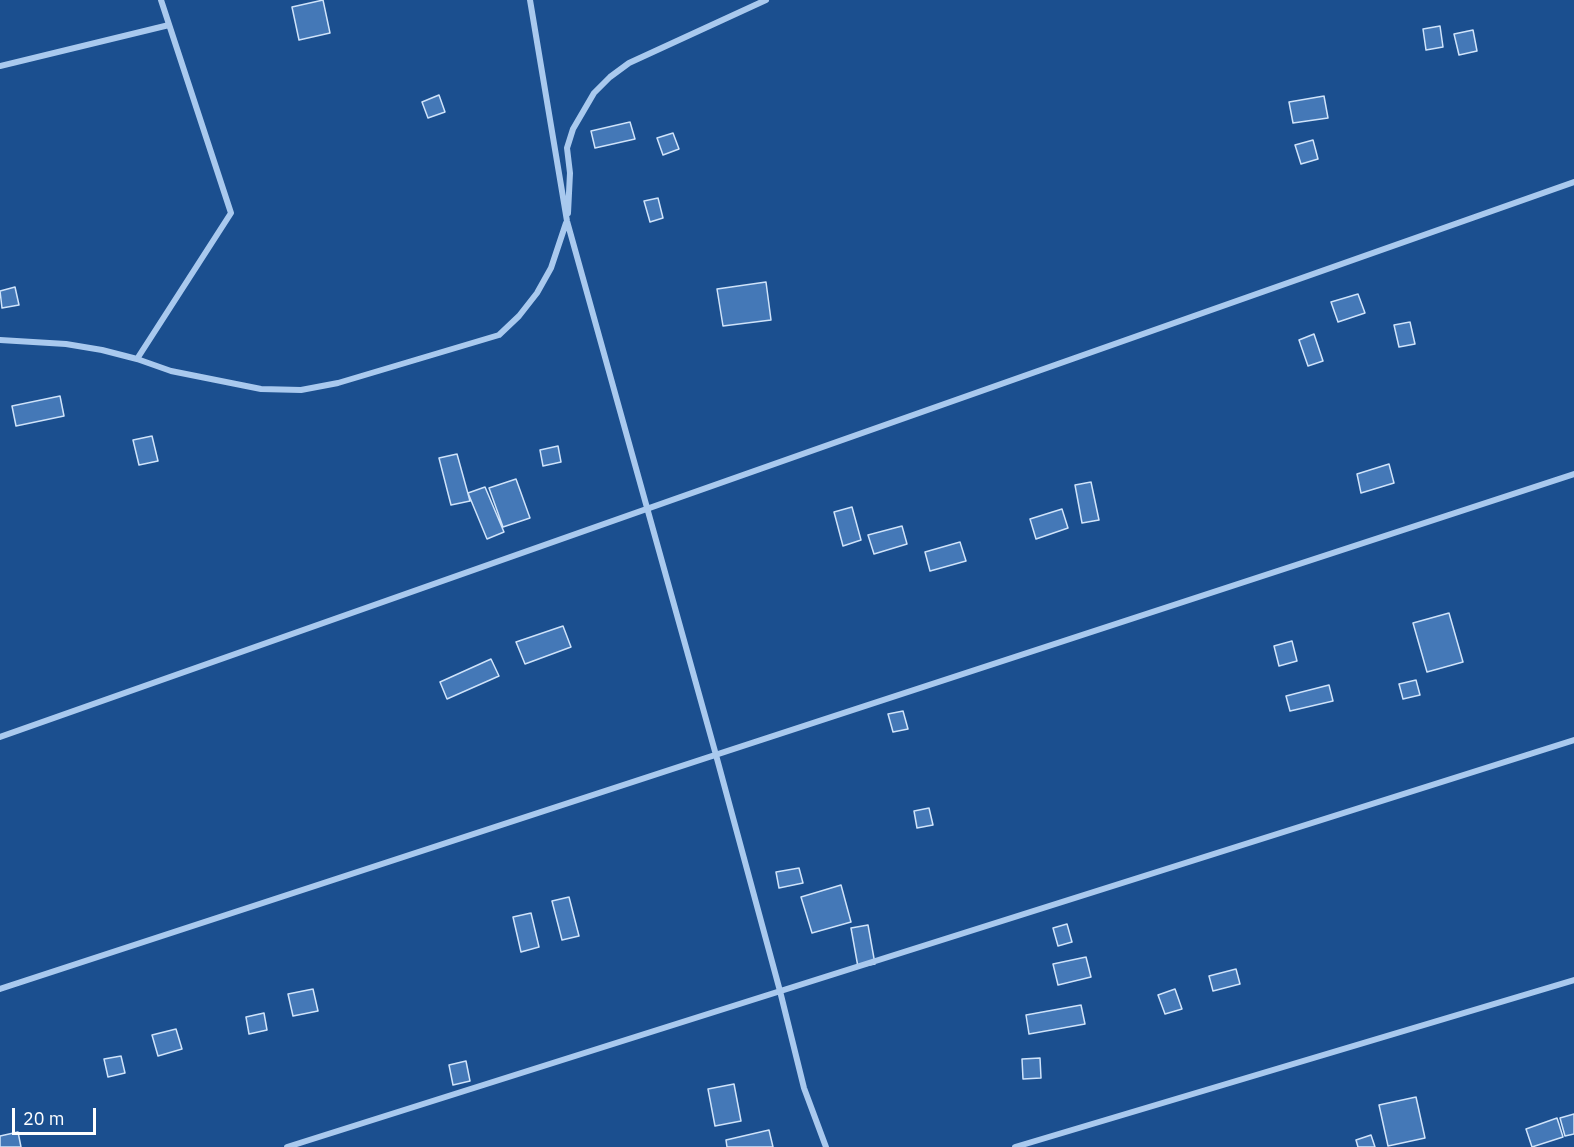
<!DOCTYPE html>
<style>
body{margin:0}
#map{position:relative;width:1574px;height:1147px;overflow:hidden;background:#1b4f8f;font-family:"IBM Plex Sans",sans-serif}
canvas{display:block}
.scale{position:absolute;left:12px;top:1108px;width:84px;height:27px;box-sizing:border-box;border:3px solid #fff;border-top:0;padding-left:8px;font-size:18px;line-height:21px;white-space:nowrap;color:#fff;-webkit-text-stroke:4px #1b4f8f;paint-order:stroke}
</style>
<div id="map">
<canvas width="1574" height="1147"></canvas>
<div class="scale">20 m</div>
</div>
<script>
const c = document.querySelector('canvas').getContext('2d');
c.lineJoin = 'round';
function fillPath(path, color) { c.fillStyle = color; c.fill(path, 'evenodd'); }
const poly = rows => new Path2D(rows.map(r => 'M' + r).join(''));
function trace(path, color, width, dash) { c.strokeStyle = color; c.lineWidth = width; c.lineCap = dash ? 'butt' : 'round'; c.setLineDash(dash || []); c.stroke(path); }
const building = poly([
 [323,0,330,33,299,40,292,7,323,0],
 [1440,26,1443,47,1426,50,1423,29,1440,26],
 [1473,30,1477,51,1459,55,1454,34,1473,30],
 [439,95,445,112,428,118,422,102,439,95],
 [1324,96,1328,118,1293,123,1289,102,1324,96],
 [630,122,635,139,595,148,591,131,630,122],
 [673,133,679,149,663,155,657,138,673,133],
 [1313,140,1318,159,1301,164,1295,145,1313,140],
 [658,198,663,218,650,222,644,201,658,198],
 [766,282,771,320,723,326,717,289,766,282],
 [15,287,19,305,2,308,0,291,15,287],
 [1358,294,1365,313,1338,322,1331,302,1358,294],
 [1410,322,1415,344,1399,347,1394,325,1410,322],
 [1314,334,1323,361,1308,366,1299,340,1314,334],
 [60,396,64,416,16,426,12,406,60,396],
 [152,436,158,461,139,465,133,440,152,436],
 [558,446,561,462,543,466,540,450,558,446],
 [457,454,470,501,451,505,439,458,457,454],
 [1389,464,1394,483,1361,493,1357,474,1389,464],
 [516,479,530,518,503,527,489,488,516,479],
 [1091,482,1099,520,1082,523,1075,485,1091,482],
 [485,487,504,532,487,539,468,493,485,487],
 [852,507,861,540,843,546,834,512,852,507],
 [1062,509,1068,528,1036,539,1030,519,1062,509],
 [902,526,907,544,874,554,868,535,902,526],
 [960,542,966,561,930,571,925,552,960,542],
 [1449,613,1463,662,1427,672,1413,623,1449,613],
 [563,626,571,647,525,664,516,642,563,626],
 [1292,641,1297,661,1279,666,1274,646,1292,641],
 [491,659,499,676,447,699,440,682,491,659],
 [1416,680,1420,695,1403,699,1399,684,1416,680],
 [1329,685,1333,701,1290,711,1286,696,1329,685],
 [903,711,908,729,893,732,888,714,903,711],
 [929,808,933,825,917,828,914,811,929,808],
 [799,868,803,883,779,888,776,872,799,868],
 [841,885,851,922,812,933,801,897,841,885],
 [569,897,579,936,562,940,552,901,569,897],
 [531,913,539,947,521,952,513,917,531,913],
 [1067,924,1072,942,1058,946,1053,928,1067,924],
 [868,925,875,964,858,967,851,928,868,925],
 [1086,957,1091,977,1058,985,1053,964,1086,957],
 [1236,969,1240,984,1213,991,1209,976,1236,969],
 [313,989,318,1011,293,1016,288,994,313,989],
 [1175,989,1182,1009,1165,1014,1158,995,1175,989],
 [1081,1005,1085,1024,1029,1034,1026,1015,1081,1005],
 [264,1013,267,1030,249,1034,246,1017,264,1013],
 [176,1029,182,1049,158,1056,152,1035,176,1029],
 [121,1056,125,1073,108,1077,104,1059,121,1056],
 [1040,1058,1041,1078,1023,1079,1022,1059,1040,1058],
 [466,1061,470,1081,453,1085,449,1065,466,1061],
 [734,1084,741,1121,715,1126,708,1089,734,1084],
 [1416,1097,1425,1138,1388,1146,1379,1105,1416,1097],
 [1574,1114,1574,1134,1565,1136,1560,1118,1574,1114],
 [1557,1118,1563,1137,1532,1147,1526,1129,1557,1118],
 [769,1130,773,1147,727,1147,726,1140,769,1130],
 [18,1132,21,1147,0,1147,0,1136,18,1132],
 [1371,1135,1375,1147,1358,1147,1356,1140,1371,1135]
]);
fillPath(building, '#4478b7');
trace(building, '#cfe3fa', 1.5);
trace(poly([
 [530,0,567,221,716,755,780,991,804,1088,826,1147],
 [0,66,169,25],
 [568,213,570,173,567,148,573,129,594,93,610,77,629,63,766,0],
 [0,340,66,344,102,350,137,359,171,371,261,389,301,390,338,383,499,335,519,316,537,293,551,268,566,223],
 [137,359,231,213,161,0],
 [0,737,1574,182],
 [0,989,1574,474],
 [287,1147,1574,740],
 [1015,1147,1574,980]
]), '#a9c9ee', 6);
</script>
